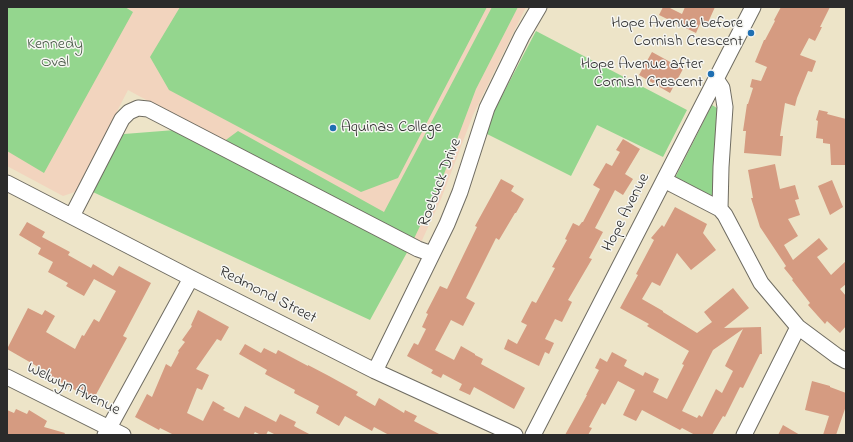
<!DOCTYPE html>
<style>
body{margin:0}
#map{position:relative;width:853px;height:442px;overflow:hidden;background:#ede4c8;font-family:"Indie Flower",sans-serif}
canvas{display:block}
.frame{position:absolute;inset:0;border:8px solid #2b2b2b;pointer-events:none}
</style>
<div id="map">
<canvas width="853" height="442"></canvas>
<div class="frame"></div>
</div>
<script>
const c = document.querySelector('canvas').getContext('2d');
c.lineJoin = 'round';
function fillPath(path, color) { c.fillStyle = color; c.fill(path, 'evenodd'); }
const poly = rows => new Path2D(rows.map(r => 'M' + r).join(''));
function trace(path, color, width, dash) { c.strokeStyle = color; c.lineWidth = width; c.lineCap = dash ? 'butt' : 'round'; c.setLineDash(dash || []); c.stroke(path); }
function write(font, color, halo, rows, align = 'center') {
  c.font = font + ' "Indie Flower",sans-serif'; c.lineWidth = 3; c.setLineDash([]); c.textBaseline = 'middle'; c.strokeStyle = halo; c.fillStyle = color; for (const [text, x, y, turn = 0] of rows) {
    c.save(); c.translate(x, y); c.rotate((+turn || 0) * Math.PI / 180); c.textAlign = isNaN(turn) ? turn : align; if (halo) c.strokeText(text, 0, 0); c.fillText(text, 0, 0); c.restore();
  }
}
fillPath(poly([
 [7,7,526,7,473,115,441,199,418,249,128,90,76,191,72,193,63,196,7,166]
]), '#f2d4be');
fillPath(poly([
 [7,7,125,7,133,12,44,173,7,151],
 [180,7,487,7,398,178,361,192,169,90,150,57],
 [492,7,518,7,476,89,441,182,410,247,370,320,82,187,99,152,124,134,175,130,219,145,238,131,384,212],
 [536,31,687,110,663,157,597,125,571,176,483,132],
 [712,105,717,108,714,201,674,180]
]), '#94d68e');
fillPath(poly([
 [663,7,668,7,682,14,685,7,715,7,706,27,700,24,696,33,659,15],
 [781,7,830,7,820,27,822,27,815,41,809,38,800,55,816,61,812,72,808,71,797,98,795,106,785,103,780,136,783,136,781,156,744,153,746,131,743,131,747,104,748,104,753,88,750,87,752,79,761,81,767,67,755,62,764,40,765,40,775,21,774,20],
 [652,52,683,69,670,93,639,75],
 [819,110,828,112,827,114,846,119,846,165,831,165,830,144,823,143,823,139,816,138,818,121,816,120],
 [623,139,640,149,625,174,633,179,623,195,615,190,595,228,603,232,589,258,592,259,568,300,572,302,562,322,555,319,545,339,554,343,549,354,545,352,539,366,504,349,508,339,517,344,527,325,521,322,532,301,536,303,555,268,552,267,567,240,565,239,573,223,579,226,582,222,583,222,600,189,593,185,606,163,612,166,620,152,616,150],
 [775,164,780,189,795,185,799,199,795,200,800,215,788,219,798,236,784,245,793,260,819,238,828,249,817,257,831,275,846,261,846,284,840,289,846,296,846,326,840,333,827,321,825,324,808,305,810,303,792,280,793,279,784,268,786,266,760,227,751,198,753,198,748,170],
 [501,179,514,186,511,191,524,199,516,213,515,213,499,240,496,238,466,298,475,303,463,326,451,320,435,350,454,360,461,346,475,354,475,355,483,359,481,364,525,388,514,409,474,387,470,395,459,390,462,384,443,374,441,378,431,373,433,370,407,356,414,343,418,345,426,329,422,327,428,314,426,313,440,286,447,289,477,227,475,226],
 [832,180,843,207,830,215,818,186],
 [675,207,707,224,703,233,716,250,691,270,677,253,660,286,652,282,642,299,663,311,663,312,697,333,712,322,704,312,733,288,749,308,724,328,761,327,762,354,760,354,743,388,740,387,725,417,723,416,712,435,695,435,682,428,680,430,642,410,636,421,623,415,635,390,618,381,605,405,602,403,589,427,592,428,588,435,565,435,587,395,586,395,599,370,595,368,600,358,607,362,612,352,627,360,624,366,643,376,645,372,659,379,653,392,667,399,684,365,682,364,689,351,647,326,649,324,620,308,638,275,636,274,654,240,651,238,662,225,664,227],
 [743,329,725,366,733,371,722,393,716,389,702,417,699,415,697,418,682,411,713,350],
 [27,222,45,232,42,237,70,252,68,255,91,268,93,264,113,276,119,266,151,283,123,336,127,338,93,400,46,374,47,372,7,349,28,308,42,315,45,310,55,316,46,332,75,349,82,335,84,336,94,319,99,322,116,291,94,279,84,296,66,286,68,283,48,272,53,262,38,254,41,248,19,235],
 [198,310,229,327,221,341,217,339,196,369,209,375,202,390,197,388,187,413,203,421,213,401,225,408,223,410,239,418,245,406,276,422,280,414,296,422,294,426,311,435,276,435,268,431,266,435,261,435,255,432,253,435,174,435,160,428,159,430,135,417,147,394,152,397,166,364,171,367,179,352,178,351,185,342,182,340,192,326,191,325],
 [245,344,261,353,264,348,276,354,278,350,308,366,308,365,329,376,358,392,356,395,375,406,379,398,404,413,405,410,417,416,414,421,441,435,389,435,374,427,372,431,345,416,339,426,316,413,319,406,294,393,295,390,265,374,267,370,239,354],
 [812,381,830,386,830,387,846,393,846,406,836,435,823,435,829,416,805,410],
 [16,409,27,414,29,410,47,421,44,427,65,433,64,435,7,435,7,410,14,413],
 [783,425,800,435,778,435]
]), '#d59b81');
const minor = poly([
 [716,79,722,88,725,107,721,167,720,209],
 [664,180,720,209,725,215,761,283,798,327,837,356,846,361],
 [7,183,191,278,375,371,515,435],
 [72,216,122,119,129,112,138,108,148,109,418,249,432,254],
 [375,371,447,224,460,192,487,108,522,36,539,7],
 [7,377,123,435],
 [105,435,191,278],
 [533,435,753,7],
 [744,435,798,327]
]);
trace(minor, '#6f6c62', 17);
trace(minor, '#fff', 15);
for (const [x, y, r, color] of [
 [751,33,4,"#1f6fb2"],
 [711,74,4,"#1f6fb2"],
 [333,128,4,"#1f6fb2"]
]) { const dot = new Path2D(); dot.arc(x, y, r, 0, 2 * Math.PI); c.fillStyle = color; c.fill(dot); trace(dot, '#f6f6f2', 1.5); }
write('16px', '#2b2b2b', '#f6f6f2', [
 ["Hope Avenue before",743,24],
 ["Cornish Crescent",743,42],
 ["Hope Avenue after",703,65],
 ["Cornish Crescent",703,83],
 ["Aquinas College",341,128,"left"]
], 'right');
write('16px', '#455644', '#f6f6f2', [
 ["Kennedy",55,45],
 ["Oval",55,63]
]);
write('16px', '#2b2b2b', '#f6f6f2', [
 ["Roebuck Drive",441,183,-69],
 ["Hope Avenue",627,213,-63],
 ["Redmond Street",267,296,27],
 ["Welwyn Avenue",73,390,26]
]);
</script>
